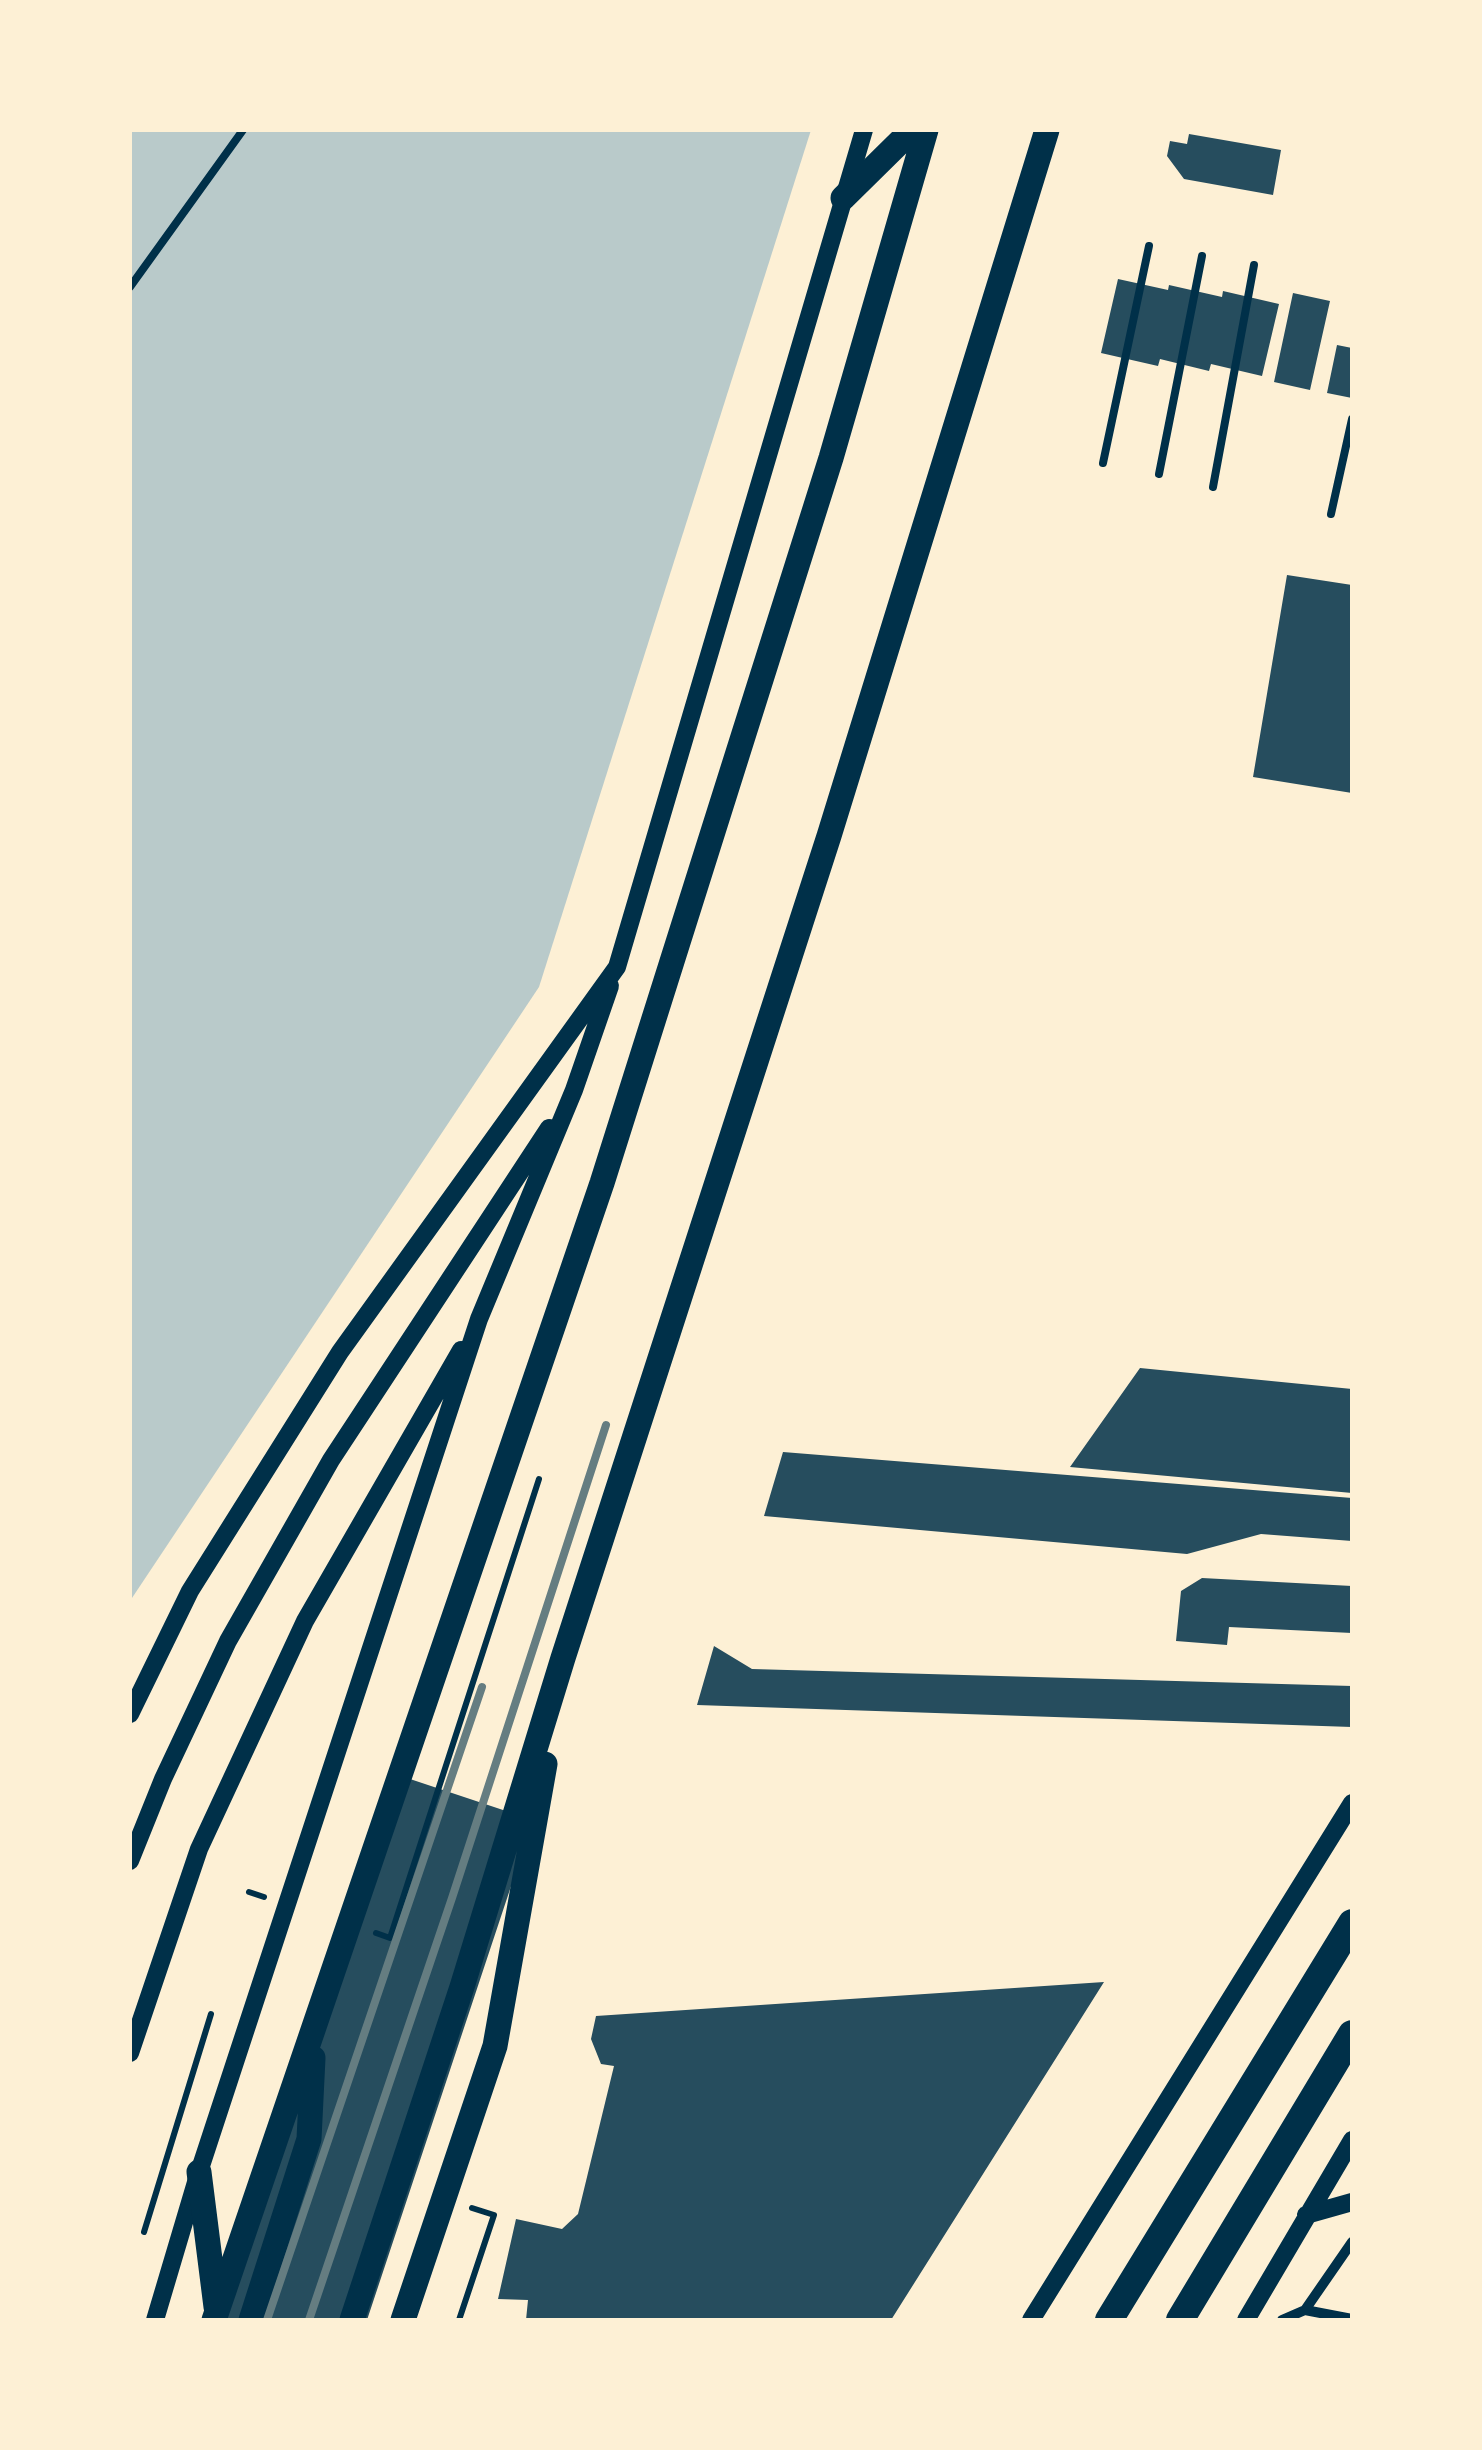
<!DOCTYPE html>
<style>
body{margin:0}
#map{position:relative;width:1482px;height:2450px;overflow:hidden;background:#fdf0d5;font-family:"Source Sans 3",sans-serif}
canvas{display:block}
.frame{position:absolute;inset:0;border:132px solid #fdf0d5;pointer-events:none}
</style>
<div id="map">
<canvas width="1482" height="2450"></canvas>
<div class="frame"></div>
</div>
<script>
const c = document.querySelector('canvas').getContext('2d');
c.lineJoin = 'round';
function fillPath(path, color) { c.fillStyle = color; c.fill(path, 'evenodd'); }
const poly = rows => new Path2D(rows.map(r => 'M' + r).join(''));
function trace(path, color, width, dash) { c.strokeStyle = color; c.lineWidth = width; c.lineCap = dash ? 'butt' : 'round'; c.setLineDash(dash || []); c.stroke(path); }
fillPath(poly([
 [130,130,811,130,539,987,130,1601]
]), '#b9caca');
fillPath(poly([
 [1189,134,1281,150,1273,195,1184,179,1167,156,1170,141,1187,144],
 [1118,279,1168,290,1169,285,1222,297,1223,291,1279,304,1262,376,1211,364,1209,371,1160,359,1158,366,1101,353],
 [1293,293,1330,301,1310,390,1274,382],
 [1337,345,1352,348,1352,398,1327,393],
 [1287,575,1352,585,1352,793,1253,777],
 [1140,1368,1352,1389,1352,1493,1070,1467],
 [783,1452,1352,1498,1352,1541,1261,1534,1187,1554,764,1516],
 [1202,1578,1352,1586,1352,1633,1229,1627,1227,1645,1176,1641,1181,1591],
 [714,1646,752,1669,1352,1686,1352,1727,697,1705],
 [392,1773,533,1820,367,2320,210,2320],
 [1104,1982,891,2320,526,2320,528,2300,498,2299,516,2219,562,2229,578,2214,614,2066,601,2064,591,2039,596,2016]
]), '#264d5e');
trace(poly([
 [249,1892,264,1897],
 [376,1933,390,1938,539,1479],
 [144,2232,211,2014],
 [459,2320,494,2215,472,2208]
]), '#003049', 6);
trace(poly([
 [130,287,243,130],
 [1103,463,1149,246],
 [1159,474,1202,256],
 [1213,487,1254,265],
 [1331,514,1352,419]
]), '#003049', 8);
trace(poly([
 [1305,2310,1352,2319],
 [1282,2320,1305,2310,1352,2242]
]), '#003049', 10);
trace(poly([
 [130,1714,190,1591,340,1352,617,967,864,130],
 [130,1861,163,1779,228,1641,331,1460,549,1128],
 [130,2053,199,1849,305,1621,461,1350],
 [1306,2215,1352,2202],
 [155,2320,199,2172,479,1319,574,1090,610,986],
 [1031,2320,1352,1803],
 [1246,2320,1352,2140]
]), '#003049', 18);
trace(poly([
 [843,198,912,130],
 [199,2172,216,2307],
 [214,2320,602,1183,831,458,926,130],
 [251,2320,309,2139,313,2058],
 [352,2320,462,1987,563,1658,829,836,1047,130],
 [403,2320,495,2046,545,1764]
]), '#003049', 25);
trace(poly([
 [1109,2320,1352,1923],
 [1180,2320,1352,2034]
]), '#003049', 28);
trace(poly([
 [267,2320,482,1687],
 [309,2320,452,1898,606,1425]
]), '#657d81', 8);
</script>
